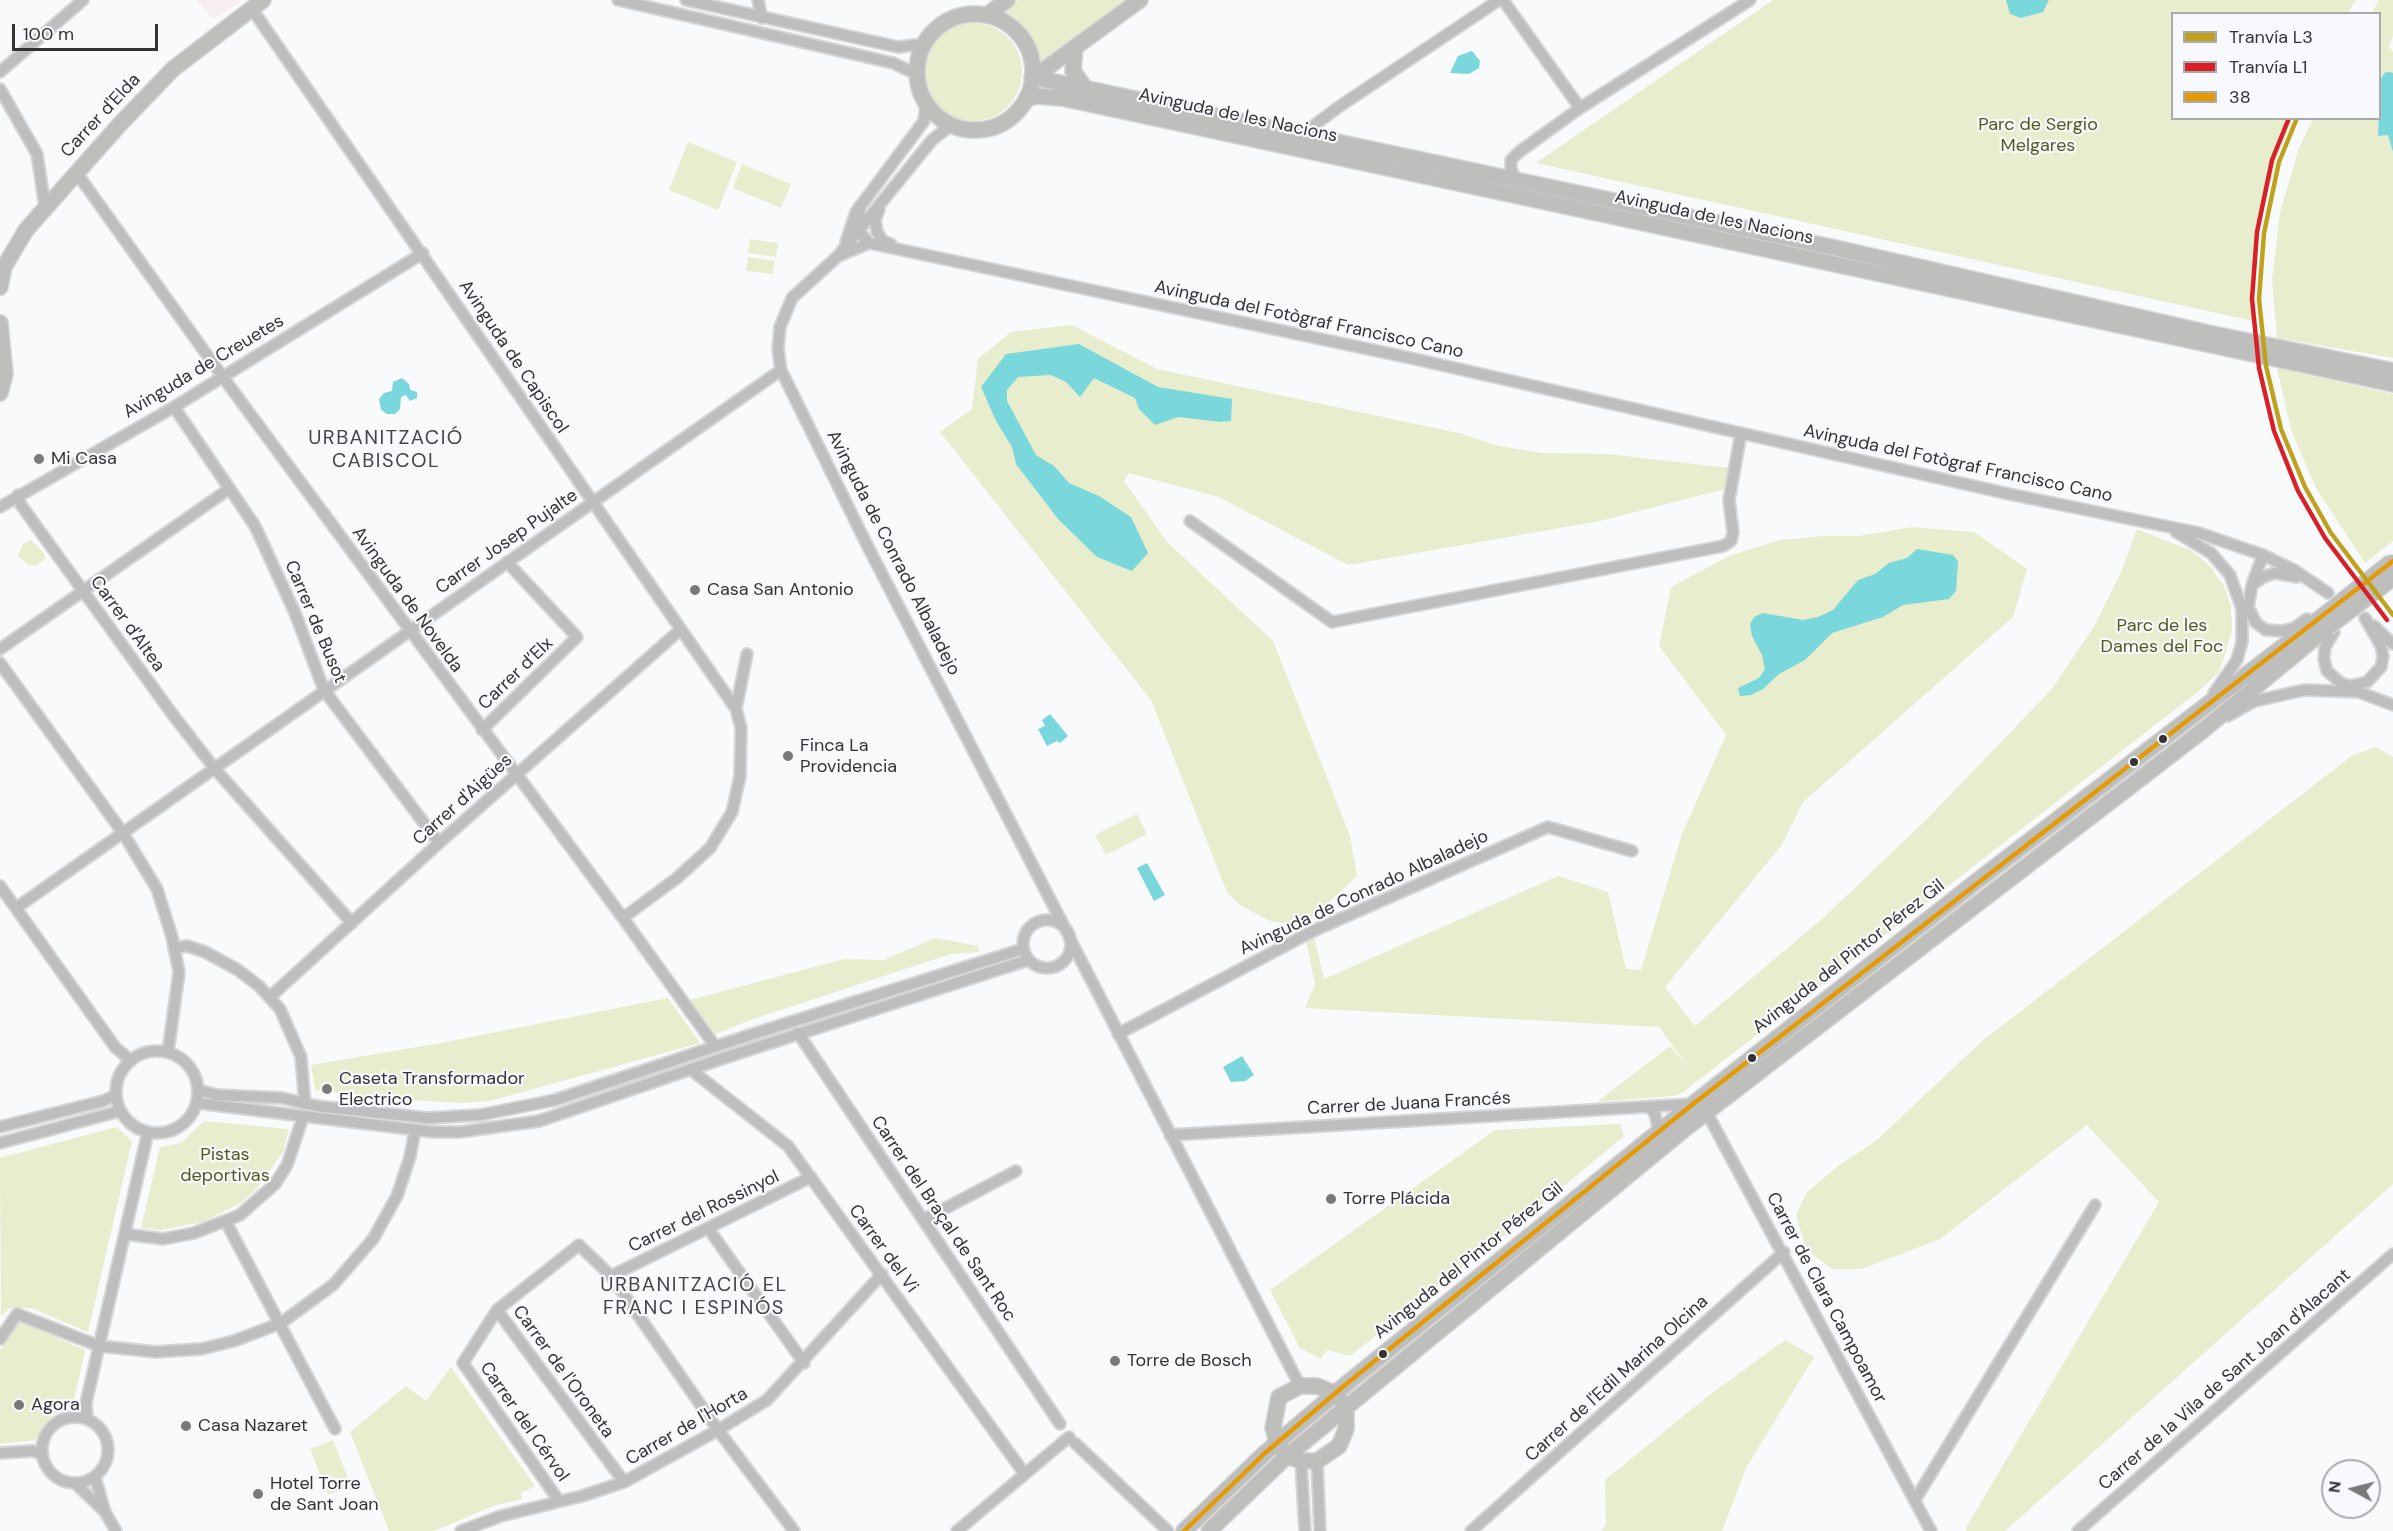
<!DOCTYPE html>
<meta charset="utf-8">
<style>
body{margin:0}
#map{position:relative;width:2393px;height:1531px;overflow:hidden;background:#f9fafc;font-family:"DM Sans",sans-serif}
canvas{display:block}
.legend{position:absolute;left:2171px;top:12px;width:210px;height:108px;box-sizing:border-box;background:#f8f9fd;border:2px solid #a9aaad;margin:0;padding:8px 10px;list-style:none;font-size:18px;color:#333335}
.legend li{display:flex;align-items:center;gap:12px;height:30px}
.legend b{width:30px;border:2px solid #a9aaad}
.north{position:absolute;left:2321px;top:1459px;width:60px;height:60px;box-sizing:border-box;background:#f8f9fd;border:2px solid #a9aaad;border-radius:50%;rotate:277deg;font-size:16px;font-weight:700;line-height:24px;text-align:center;color:#333335}
.north::after{content:'';display:block;margin:auto;width:21px;height:27px;background:#78797b;clip-path:polygon(50% 0,100% 100%,50% 72%,0 100%)}
.scale{position:absolute;left:12px;top:24px;width:146px;height:27px;box-sizing:border-box;border:3px solid #333335;border-top:0;padding-left:8px;font-size:18px;line-height:21px;white-space:nowrap;color:#333335;-webkit-text-stroke:4px #f8f9fd;paint-order:stroke}
</style>
<div id="map">
<canvas width="2393" height="1531"></canvas>
<ul class="legend">
<li><b style="height:8px;background:#bea21e"></b>Tranvía L3</li>
<li><b style="height:8px;background:#d72028"></b>Tranvía L1</li>
<li><b style="height:8px;background:#e39a05"></b>38</li>
</ul>
<div class="north">N</div>
<div class="scale">100 m</div>
</div>
<script>
const c = document.querySelector('canvas').getContext('2d');
c.lineJoin = 'round';
function fillPath(path, color) { c.fillStyle = color; c.fill(path, 'evenodd'); }
const poly = rows => new Path2D(rows.map(r => 'M' + r).join(''));
function trace(path, color, width, dash) { c.strokeStyle = color; c.lineWidth = width; c.lineCap = dash ? 'butt' : 'round'; c.setLineDash(dash || []); c.stroke(path); }
function write(font, color, halo, rows, align = 'center') {
  c.font = font + ' "DM Sans",sans-serif'; c.lineWidth = 4.5; c.setLineDash([]); c.textBaseline = 'middle'; c.strokeStyle = halo; c.fillStyle = color; for (const [text, x, y, turn = 0] of rows) {
    c.save(); c.translate(x, y); c.rotate((+turn || 0) * Math.PI / 180); c.textAlign = isNaN(turn) ? turn : align; if (halo) c.strokeText(text, 0, 0); c.fillText(text, 0, 0); c.restore();
  }
}
fillPath(poly([
 [197,0,239,0,241,2,212,19]
]), '#f8edef');
fillPath(poly([
 [1018,0,1128,0,1041,62,1030,40,999,14],
 [1773,0,2356,0,2348,13,2172,14,2172,118,2293,119,2278,154,2257,233,2253,321,1536,163],
 [2379,0,2393,0,2393,36,2389,47,2393,52,2393,73,2384,73,2380,81,2380,14,2371,14],
 '924 72a49 49 0 1 1 98 0a49 49 0 1 1-98 0Z',
 [2313,119,2378,119,2378,136,2388,135,2393,152,2393,358,2277,338,2272,281,2280,212,2299,148],
 [688,142,737,162,718,210,669,190],
 [742,164,791,184,781,208,733,188],
 [750,239,778,243,776,257,748,253],
 [748,257,775,261,773,274,746,271],
 [1072,325,1157,369,1463,434,1494,445,1542,453,1607,454,1729,468,1725,489,1600,521,1348,565,1219,497,1129,473,1124,481,1167,542,1273,641,1350,836,1357,876,1310,920,1324,979,1558,876,1608,892,1626,969,1641,970,1682,834,1726,735,1659,646,1671,587,1729,556,1780,540,1824,536,1859,536,1912,527,1974,532,2027,569,2013,617,1803,802,1781,846,1665,987,1695,1026,1822,919,1926,820,2051,690,2095,625,2121,572,2137,529,2192,551,2210,566,2224,586,2231,606,2232,629,2225,654,2219,672,2200,690,1682,1093,1674,1096,1597,1102,1670,1046,1687,1066,1659,1027,1305,1008,1315,984,1303,926,1270,921,1240,905,1227,892,1151,700,940,432,972,409,978,359,1011,332],
 [2277,368,2393,394,2393,541,2365,563,2316,488,2291,430],
 [31,540,44,553,45,559,36,566,28,565,18,556,23,544],
 [2376,747,2393,757,2393,1184,2005,1531,1966,1531,1967,1526,2159,1202,2087,1125,1940,1239,1862,1269,1832,1269,1806,1249,1796,1215,1807,1192,1838,1166,1876,1141,1982,1041,2353,755],
 [1137,814,1147,834,1106,855,1095,835],
 [935,938,978,946,979,952,951,954,753,1019,715,1034,690,1000,844,959,884,960],
 [668,998,700,1043,490,1101,461,1103,375,1098,315,1090,311,1065,441,1043],
 [204,1121,289,1129,283,1152,257,1189,241,1203,203,1222,161,1230,141,1228,160,1147,181,1143],
 [1620,1124,1624,1136,1508,1232,1350,1356,1327,1350,1321,1359,1300,1348,1270,1290,1495,1130],
 [116,1127,132,1141,88,1332,31,1308,10,1308,1,1316,0,1158],
 [19,1321,85,1350,73,1405,52,1415,35,1440,0,1444,0,1350],
 [1785,1340,1814,1357,1746,1468,1722,1531,1601,1531,1606,1524,1605,1480,1708,1396],
 [451,1367,535,1486,521,1493,522,1499,493,1506,434,1531,389,1531,350,1432,406,1386,426,1401],
 [333,1440,351,1486,328,1495,310,1449]
]), '#e8edcd');
fillPath(poly([
 [2006,0,2049,0,2043,12,2021,18,2010,14],
 [1472,51,1480,61,1479,68,1469,74,1450,73,1458,56],
 [2389,72,2393,73,2393,152,2388,135,2378,136,2380,81,2384,73],
 [1079,344,1158,387,1232,399,1231,421,1221,422,1178,417,1155,425,1139,409,1135,398,1094,378,1080,397,1066,382,1051,375,1018,377,1007,390,1007,401,1036,455,1054,466,1069,483,1099,496,1131,517,1148,553,1132,571,1097,557,1058,519,1016,464,1012,447,996,421,981,387,1006,354],
 [402,378,409,384,410,390,417,392,417,398,410,401,406,395,401,397,400,409,395,414,387,414,381,410,379,399,384,393,392,391,393,382],
 [1917,549,1953,555,1958,561,1956,591,1949,599,1903,605,1883,617,1832,633,1805,660,1779,674,1763,689,1751,695,1740,696,1738,688,1759,678,1765,669,1762,655,1752,636,1750,624,1754,617,1763,613,1803,620,1818,617,1833,610,1858,580,1875,574,1889,563,1907,558],
 [1050,714,1068,736,1060,743,1057,741,1047,746,1038,729,1045,726,1042,720],
 [1147,863,1165,895,1154,901,1137,868],
 [1242,1056,1254,1075,1245,1081,1231,1082,1223,1067]
]), '#7ad7dc');
const street = poly([
 [618,0,893,63,916,74],
 [686,0,898,47,924,44],
 [758,0,762,18],
 [1503,0,1580,108],
 [252,9,736,709,741,728,740,776,732,812,710,848,677,878,623,918],
 [0,72,83,0],
 [0,89,37,154,45,207],
 [951,125,932,140,838,256,792,298,780,327,778,349,781,370,868,547,1067,932],
 [1301,135,1340,106,1499,0],
 [76,172,225,380,623,918,715,1046],
 [1516,180,1511,169,1511,160,1519,152,1580,108,1750,0],
 [860,206,859,231,869,243,1415,359,2009,494,2199,533,2263,555,2294,570,2328,593],
 [879,210,875,220,877,232,883,241,891,244],
 [846,242,856,212,924,121,926,104],
 [841,255,869,243],
 [174,407,255,526,295,613,324,690,439,843],
 [18,495,21,505,173,715,215,769,352,923],
 [0,507,174,407,423,253],
 [1190,521,1332,622,1723,546,1731,541,1733,532,1729,500,1741,433],
 [2176,532,2211,553,2230,575,2242,609,2242,642,2237,660,2214,693],
 [2297,577,2275,573,2263,577,2252,585,2248,607,2256,623,2266,630,2283,631,2294,628,2307,619],
 [2252,585,2263,555],
 [2374,626,2393,644],
 [2334,632,2325,647,2324,659,2327,671,2341,683,2350,686,2367,682,2381,667,2383,656,2381,646,2365,618],
 [0,649,229,489],
 [0,663,123,833,157,889,172,937,179,972,168,1052],
 [736,709,747,654],
 [2228,716,2255,701,2304,690,2359,692,2393,705],
 [482,730,577,637,507,562],
 [0,886,115,1047,130,1060],
 [16,908,781,370],
 '1023 944a24 24 0 1 1 48 0a24 24 0 1 1-48 0Z',
 [1069,937,1300,1386],
 [174,948,187,946,205,952,238,970,259,986,280,1009,301,1057,305,1104],
 [270,997,439,843,680,630],
 [798,1033,1060,1424],
 [1118,1034,1313,931,1548,827,1632,851],
 '116 1092a41 41 0 1 1 82 0a41 41 0 1 1-82 0Z',
 [690,1069,788,1146,1024,1473],
 [198,1090,217,1095,282,1098,316,1106,427,1118,480,1115,555,1100,753,1034,1023,949],
 [197,1103,434,1132,460,1132,539,1121,724,1058,1028,960],
 [1650,1107,1655,1114,1659,1132],
 [0,1127,103,1101,116,1095],
 [1170,1135,1693,1104,1707,1113,1931,1531],
 [0,1143,120,1111],
 [923,1220,1016,1171],
 [226,1222,335,1429],
 [708,1228,804,1363],
 [125,1234,163,1239,194,1233,240,1215,275,1184,287,1165,303,1117],
 [611,1276,811,1177],
 [497,1310,624,1482],
 [0,1339,17,1314,99,1346,156,1352,201,1349,234,1341,281,1323,333,1285,373,1239,397,1196,410,1157,415,1130],
 '42 1450a33 33 0 1 1 66 0a33 33 0 1 1-66 0Z',
 [87,1418,86,1403,148,1132],
 [1075,1443,1168,1531],
 [0,1453,33,1451,42,1454],
 [1301,1461,1305,1531],
 [1317,1461,1320,1531],
 [95,1477,105,1512,116,1531],
 [75,1483,105,1512],
 [1915,1500,2095,1205],
 [559,1501,463,1363,497,1310,579,1245,611,1276,718,1430,794,1531],
 [461,1531,501,1516,582,1496,624,1482,718,1430,767,1400,882,1274],
 [957,1531,1069,1437],
 [1471,1531,1784,1252],
 [2078,1531,2393,1254]
]);
const secondary = poly([
 '917 72a58 58 0 1 1 116 0a58 58 0 1 1-116 0Z',
 [987,15,1007,0],
 [1075,47,1073,71,1086,89],
 [1033,75,1041,72,1140,0],
 [1032,77,1840,249,2213,334,2393,371],
 [1026,99,1037,96,1062,98,2393,384],
 [0,287,4,267,26,230,121,123,173,69,263,0],
 [0,323,5,374,0,393],
 [1300,1386,1317,1386,1336,1394,1346,1407,1346,1429,1339,1446,1317,1461,1301,1461,1287,1456,1277,1443,1273,1428,1279,1397,1300,1386],
 [1184,1531,1265,1453,1345,1385,1693,1104,1977,881,2319,619],
 [1209,1531,1287,1456,1686,1128,2202,731,2327,628]
]);
trace(street, '#d6d6d7', 14);
trace(secondary, '#d6d6d7', 18);
trace(street, '#bebebe', 10);
trace(secondary, '#bebebd', 15);
const secondaryBridge = poly([
 [2319,619,2391,562],
 [2327,628,2393,578]
]);
trace(secondaryBridge, '#d6d6d7', 18, []);
trace(secondaryBridge, '#bebebd', 15);
trace(poly([
 [1184,1531,1265,1453,1345,1385,1693,1104,2393,561]
]), '#e39a05', 4.5);
trace(poly([
 [2297,118,2279,162,2264,233,2259,299,2266,366,2281,429,2305,487,2331,533,2393,615]
]), '#bea21e', 4.5);
trace(poly([
 [2289,118,2272,160,2257,232,2252,299,2259,368,2274,431,2298,491,2325,538,2387,620]
]), '#d72028', 4.5);
for (const [x, y, r, color] of [
 [39,459,6,"#78797b"],
 [695,590,6,"#78797b"],
 [2163,739,5,"#333335"],
 [788,756,6,"#78797b"],
 [2134,762,5,"#333335"],
 [1752,1058,5,"#333335"],
 [327,1089,6,"#78797b"],
 [1331,1199,6,"#78797b"],
 [1383,1354,5,"#333335"],
 [1115,1361,6,"#78797b"],
 [19,1405,6,"#78797b"],
 [186,1426,6,"#78797b"],
 [258,1494,6,"#78797b"]
]) { const dot = new Path2D(); dot.arc(x, y, r, 0, 2 * Math.PI); c.fillStyle = color; c.fill(dot); trace(dot, '#f8f9fd', 2); }
write('18px', '#333335', '#f8f9fd', [
 ["Carrer d'Elda",101,116,-47],
 ["Avinguda de les Nacions",1238,116,12],
 ["Avinguda de les Nacions",1714,218,12],
 ["Avinguda del Fotògraf Francisco Cano",1309,320,12],
 ["Avinguda de Capiscol",513,357,56],
 ["Avinguda de Creuetes",204,367,-31],
 ["Avinguda del Fotògraf Francisco Cano",1958,464,12],
 ["Carrer Josep Pujalte",507,542,-35],
 ["Avinguda de Conrado Albaladejo",893,553,63],
 ["Avinguda de Novelda",407,600,54],
 ["Carrer de Busot",315,622,67],
 ["Carrer d'Altea",127,624,54],
 ["Carrer d’Elx",516,674,-44],
 ["Carrer d'Aigües",463,800,-42],
 ["Avinguda de Conrado Albaladejo",1364,893,-25],
 ["Avinguda del Pintor Pérez Gil",1849,957,-38],
 ["Carrer de Juana Francés",1409,1104,-3],
 ["Carrer del Rossinyol",704,1212,-26],
 ["Carrer del Braçal de Sant Roc",943,1219,56],
 ["Carrer del Vi",883,1249,54],
 ["Avinguda del Pintor Pérez Gil",1469,1261,-39],
 ["Carrer de Clara Campoamor",1826,1298,62],
 ["Carrer de l'Oroneta",563,1372,54],
 ["Carrer de l'Edil Marina Olcina",1617,1379,-42],
 ["Carrer de la Vila de Sant Joan d'Alacant",2225,1380,-41],
 ["Carrer del Cérvol",524,1422,55],
 ["Carrer de l'Horta",687,1427,-30]
]);
write('18px', '#545a1b', '#f8f9fd', [
 ["Parc de Sergio",2038,125],
 ["Melgares",2038,146],
 ["Parc de les",2162,626],
 ["Dames del Foc",2162,647],
 ["Pistas",225,1155],
 ["deportivas",225,1176]
]);
write('18px', '#333335', '#f8f9fd', [
 ["Mi Casa",51,459],
 ["Casa San Antonio",707,590],
 ["Finca La",800,746],
 ["Providencia",800,767],
 ["Caseta Transformador",339,1079],
 ["Electrico",339,1100],
 ["Torre Plácida",1343,1199],
 ["Torre de Bosch",1127,1361],
 ["Agora",31,1405],
 ["Casa Nazaret",198,1426],
 ["Hotel Torre",270,1484],
 ["de Sant Joan",270,1505]
], 'left');
c.letterSpacing = '1.5px';
write('20px', '#444447', '#f8f9fd', [
 ["URBANITZACIÓ",386,439],
 ["CABISCOL",386,462],
 ["URBANITZACIÓ EL",694,1286],
 ["FRANC I ESPINÓS",694,1309]
]);
c.letterSpacing = '0px';
</script>
